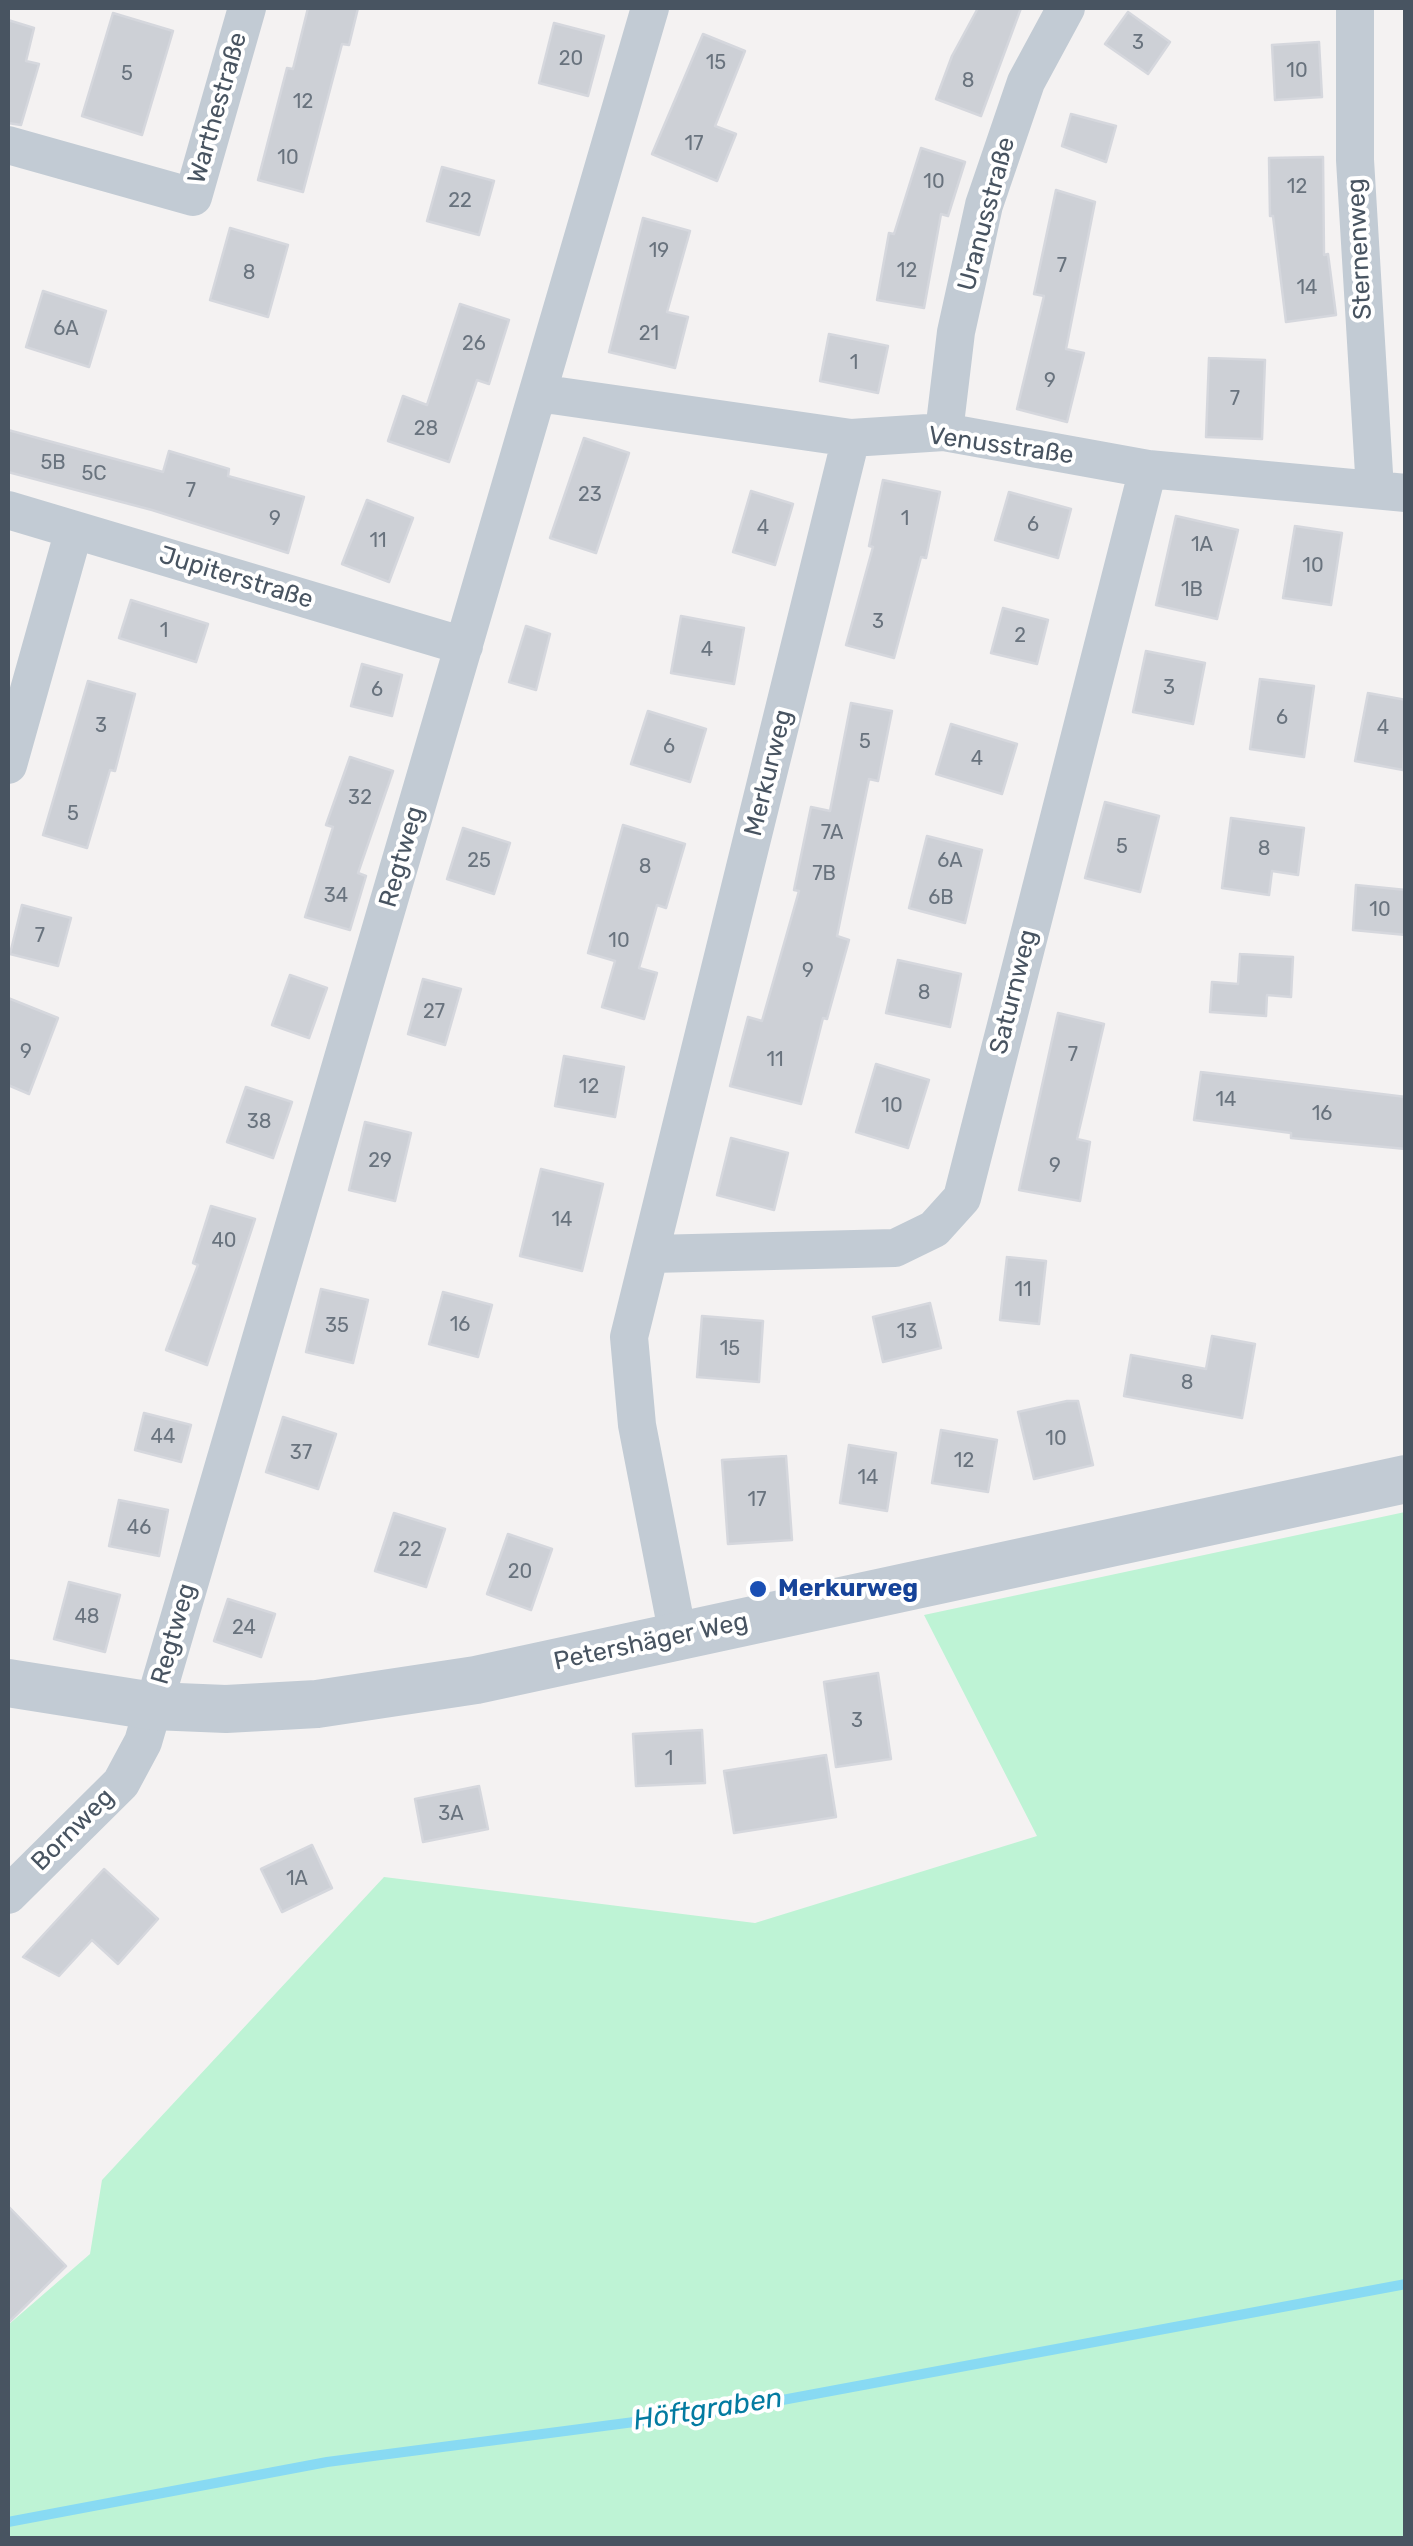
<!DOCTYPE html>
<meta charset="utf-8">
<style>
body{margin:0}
#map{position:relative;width:1413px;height:2546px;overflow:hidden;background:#f4f2f2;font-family:Rubik,sans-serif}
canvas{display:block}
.frame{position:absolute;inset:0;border:10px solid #485461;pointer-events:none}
</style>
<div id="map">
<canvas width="1413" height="2546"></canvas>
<div class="frame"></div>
</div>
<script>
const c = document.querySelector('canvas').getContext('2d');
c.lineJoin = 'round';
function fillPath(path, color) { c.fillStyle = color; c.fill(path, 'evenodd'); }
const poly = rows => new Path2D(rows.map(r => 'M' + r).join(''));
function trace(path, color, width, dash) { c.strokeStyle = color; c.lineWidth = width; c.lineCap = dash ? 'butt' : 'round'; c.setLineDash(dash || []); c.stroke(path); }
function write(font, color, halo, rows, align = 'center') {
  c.font = font + ' Rubik,sans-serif'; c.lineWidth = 8; c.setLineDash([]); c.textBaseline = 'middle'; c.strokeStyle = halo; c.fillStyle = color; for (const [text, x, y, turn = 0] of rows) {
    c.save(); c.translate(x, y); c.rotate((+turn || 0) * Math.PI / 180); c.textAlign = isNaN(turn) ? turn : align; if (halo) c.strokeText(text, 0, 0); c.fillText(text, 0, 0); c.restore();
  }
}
fillPath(poly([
 [1405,1512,1405,2538,8,2538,8,2325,90,2254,102,2180,384,1877,755,1923,1037,1836,924,1615]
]), '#bef3d5');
trace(poly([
 [8,2522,327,2462,734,2409,1406,2284]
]), '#88daf3', 10);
const building = poly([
 [308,8,358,8,349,45,342,44,303,192,258,180,287,68,293,69,308,8],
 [978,8,1021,8,981,116,936,99,952,56,978,8],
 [1128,12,1170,42,1148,74,1105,44,1128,12],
 [113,13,173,31,142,135,82,116,113,13],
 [8,20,34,28,26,61,39,64,21,125,8,123,8,20],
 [554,23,604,36,588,96,539,83,554,23],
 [703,34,745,51,715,126,736,134,717,181,652,154,703,34],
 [1319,42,1322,97,1275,100,1272,45,1319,42],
 [1071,114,1116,126,1106,162,1062,146,1071,114],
 [921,148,965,162,948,216,941,214,924,308,877,300,889,233,894,234,921,148],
 [1323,157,1324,255,1328,254,1336,315,1286,322,1273,216,1270,216,1269,158,1323,157],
 [442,167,494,181,479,235,427,221,442,167],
 [1056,190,1095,202,1066,349,1084,353,1067,422,1017,409,1044,296,1034,294,1056,190],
 [643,218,690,231,667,312,688,317,675,368,609,352,643,218],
 [230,228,288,245,268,317,210,300,230,228],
 [43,291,106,311,89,367,26,347,43,291],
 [460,304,509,320,489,384,477,380,449,462,388,441,403,396,427,405,460,304],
 [829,334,888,346,878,393,820,381,829,334],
 [1209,358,1265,360,1262,439,1206,437,1209,358],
 [8,430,163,472,169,451,229,469,228,476,304,497,288,553,152,510,8,472,8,430],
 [584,438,629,453,596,553,550,538,584,438],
 [883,480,940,492,926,558,921,557,894,658,846,645,873,547,869,546,883,480],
 [751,491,793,504,775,565,733,552,751,491],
 [1009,492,1071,509,1058,558,995,540,1009,492],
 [367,500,413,518,389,582,342,564,367,500],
 [1176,516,1238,530,1217,619,1156,605,1176,516],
 [1295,526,1342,533,1331,605,1283,598,1295,526],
 [131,600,208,624,196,662,119,638,131,600],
 [1003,608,1048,620,1037,664,991,653,1003,608],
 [681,616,744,628,734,684,671,673,681,616],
 [526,626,550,634,536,690,509,682,526,626],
 [1146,651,1205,663,1193,724,1133,712,1146,651],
 [362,664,402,675,392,716,351,706,362,664],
 [1260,679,1314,686,1304,757,1250,749,1260,679],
 [88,681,135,694,115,771,110,770,87,848,43,835,88,681],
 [1368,693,1406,700,1403,770,1355,761,1368,693],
 [851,703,892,711,878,781,869,779,837,936,849,940,827,1019,823,1018,801,1104,730,1086,748,1017,762,1021,799,891,794,890,811,807,830,811,851,703],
 [648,711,706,729,690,782,631,764,648,711],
 [951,724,1017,744,1002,794,936,774,951,724],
 [350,757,393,771,358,873,366,876,350,930,305,917,333,827,326,825,350,757],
 [1105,802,1159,816,1140,892,1085,878,1105,802],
 [1231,818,1304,828,1298,875,1272,871,1269,895,1222,888,1231,818],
 [623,825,685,844,666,908,657,905,639,968,657,973,644,1019,602,1007,615,961,588,953,623,825],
 [463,828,510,843,494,894,447,879,463,828],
 [927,836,982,850,965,923,909,908,927,836],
 [1356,885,1406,890,1406,935,1353,930,1356,885],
 [22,905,71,918,58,966,10,954,22,905],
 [1240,954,1293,957,1291,997,1267,995,1266,1016,1210,1012,1212,982,1238,984,1240,954],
 [898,960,961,974,950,1027,886,1013,898,960],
 [290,975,327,988,309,1038,272,1025,290,975],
 [423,979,461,989,445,1045,408,1034,423,979],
 [8,998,58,1018,29,1094,8,1085,8,998],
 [1058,1013,1104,1024,1077,1139,1090,1142,1080,1201,1019,1190,1058,1013],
 [564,1056,624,1067,615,1117,555,1106,564,1056],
 [876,1064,929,1080,908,1148,856,1132,876,1064],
 [1201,1072,1406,1097,1406,1149,1291,1138,1291,1133,1194,1120,1201,1072],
 [246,1087,292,1102,273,1158,227,1142,246,1087],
 [365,1122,411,1133,395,1201,349,1190,365,1122],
 [731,1138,788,1153,774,1210,717,1195,731,1138],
 [541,1169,603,1184,582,1271,520,1256,541,1169],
 [211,1206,255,1219,207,1365,166,1350,198,1265,193,1263,211,1206],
 [1007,1257,1046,1261,1039,1324,1000,1320,1007,1257],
 [321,1289,368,1300,353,1363,306,1352,321,1289],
 [443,1292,492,1305,478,1357,429,1344,443,1292],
 [930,1303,941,1348,883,1362,873,1317,930,1303],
 [702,1316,763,1321,759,1382,697,1377,702,1316],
 [1212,1336,1255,1344,1242,1418,1124,1396,1131,1355,1206,1369,1212,1336],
 [1067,1401,1078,1401,1093,1465,1034,1479,1018,1412,1067,1401],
 [144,1413,191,1425,181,1462,135,1450,144,1413],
 [283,1417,336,1434,318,1489,266,1472,283,1417],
 [941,1430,997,1440,988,1492,932,1483,941,1430],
 [849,1445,896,1453,887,1511,840,1503,849,1445],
 [786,1456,792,1540,728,1544,722,1460,786,1456],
 [119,1500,168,1510,159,1556,109,1546,119,1500],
 [394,1513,445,1529,426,1587,375,1571,394,1513],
 [508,1534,552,1549,531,1610,487,1594,508,1534],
 [69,1582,120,1595,105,1652,54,1639,69,1582],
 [228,1599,275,1614,261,1657,214,1641,228,1599],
 [878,1673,891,1759,836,1767,824,1682,878,1673],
 [702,1730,705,1783,636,1786,633,1734,702,1730],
 [826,1755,836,1817,734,1833,724,1771,826,1755],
 [479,1786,488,1829,423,1842,415,1799,479,1786],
 [312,1845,332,1888,282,1912,261,1869,312,1845],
 [104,1869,158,1919,118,1964,92,1940,59,1976,23,1957,104,1869],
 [8,2206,66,2266,8,2323,8,2206]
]);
fillPath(building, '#cdd0d6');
trace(building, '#d5d7dd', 2.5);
trace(poly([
 [1355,8,1355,160,1375,490],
 [8,145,193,197,247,8],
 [538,393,851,438,944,432,1148,469,1406,493],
 [944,432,956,332,984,205,1026,82,1066,8],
 [8,510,464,646],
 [8,765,74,530],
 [652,1254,895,1248,934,1229,962,1198,1148,469],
 [678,1636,637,1425,629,1337,851,438],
 [8,1895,121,1783,143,1742,650,8]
]), '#c2cbd4', 38);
trace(poly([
 [8,1683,153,1706,226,1709,317,1704,476,1680,1406,1479]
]), '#c2cbd4', 48);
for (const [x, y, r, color] of [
 [758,1589,10,"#1a4fb4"]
]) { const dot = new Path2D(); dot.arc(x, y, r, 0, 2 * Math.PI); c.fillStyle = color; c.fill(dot); trace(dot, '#fff', 4); }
write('20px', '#69737e', null, [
 ["3",1138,43],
 ["20",571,59],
 ["15",716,63],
 ["10",1297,71],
 ["5",127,74],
 ["8",968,81],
 ["12",303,102],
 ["17",694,144],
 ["10",288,158],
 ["10",934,182],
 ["12",1297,187],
 ["22",460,201],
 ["19",659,251],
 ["7",1062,266],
 ["12",907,271],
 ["8",249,273],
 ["14",1307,288],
 ["6A",66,329],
 ["21",649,334],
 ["26",474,344],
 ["1",854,363],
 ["9",1050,381],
 ["7",1235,399],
 ["28",426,429],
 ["5B",53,463],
 ["5C",94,474],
 ["7",191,491],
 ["23",590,495],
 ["9",275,519],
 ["1",905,519],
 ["6",1033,525],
 ["4",763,528],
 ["11",378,541],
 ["1A",1202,545],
 ["10",1313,566],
 ["1B",1192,590],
 ["3",878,622],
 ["1",164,631],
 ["2",1020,636],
 ["4",707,650],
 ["3",1169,688],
 ["6",377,690],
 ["6",1282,718],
 ["3",101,726],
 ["4",1383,728],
 ["5",865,742],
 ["6",669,747],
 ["4",977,759],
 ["32",360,798],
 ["5",73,814],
 ["7A",832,833],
 ["5",1122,847],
 ["8",1264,849],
 ["25",479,861],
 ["6A",950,861],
 ["8",645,867],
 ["7B",824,874],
 ["34",336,896],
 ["6B",941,898],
 ["10",1380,910],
 ["7",40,936],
 ["10",619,941],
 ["9",808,971],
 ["8",924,993],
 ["27",434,1012],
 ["9",26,1052],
 ["7",1073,1055],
 ["11",775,1060],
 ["12",589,1087],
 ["14",1226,1100],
 ["10",892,1106],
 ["16",1322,1114],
 ["38",259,1122],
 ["29",380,1161],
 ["9",1055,1166],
 ["14",562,1220],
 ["40",224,1241],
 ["11",1023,1290],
 ["16",460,1325],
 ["35",337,1326],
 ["13",907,1332],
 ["15",730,1349],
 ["8",1187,1383],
 ["44",163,1437],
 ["10",1056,1439],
 ["37",301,1453],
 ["12",964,1461],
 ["14",868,1478],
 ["17",757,1500],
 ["46",139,1528],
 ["22",410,1550],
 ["20",520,1572],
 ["48",87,1617],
 ["24",244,1628],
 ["3",857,1721],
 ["1",669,1759],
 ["3A",451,1814],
 ["1A",297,1879]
]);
write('25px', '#485461', '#fff', [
 ["Warthestraße",218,108,-74],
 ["Uranusstraße",987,214,-75],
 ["Sternenweg",1360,249,-93],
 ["Venusstraße",1001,446,8],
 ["Jupiterstraße",236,578,17],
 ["Merkurweg",769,773,-76],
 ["Regtweg",402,857,-74],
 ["Saturnweg",1014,992,-76],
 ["Regtweg",174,1634,-74],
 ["Petershäger Weg",651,1642,-12],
 ["Bornweg",73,1830,-45]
]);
write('bold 25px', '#164399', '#fff', [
 ["Merkurweg",778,1589]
], 'left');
write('italic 28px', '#037ba1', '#fff', [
 ["Höftgraben",708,2410,-9]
]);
</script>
